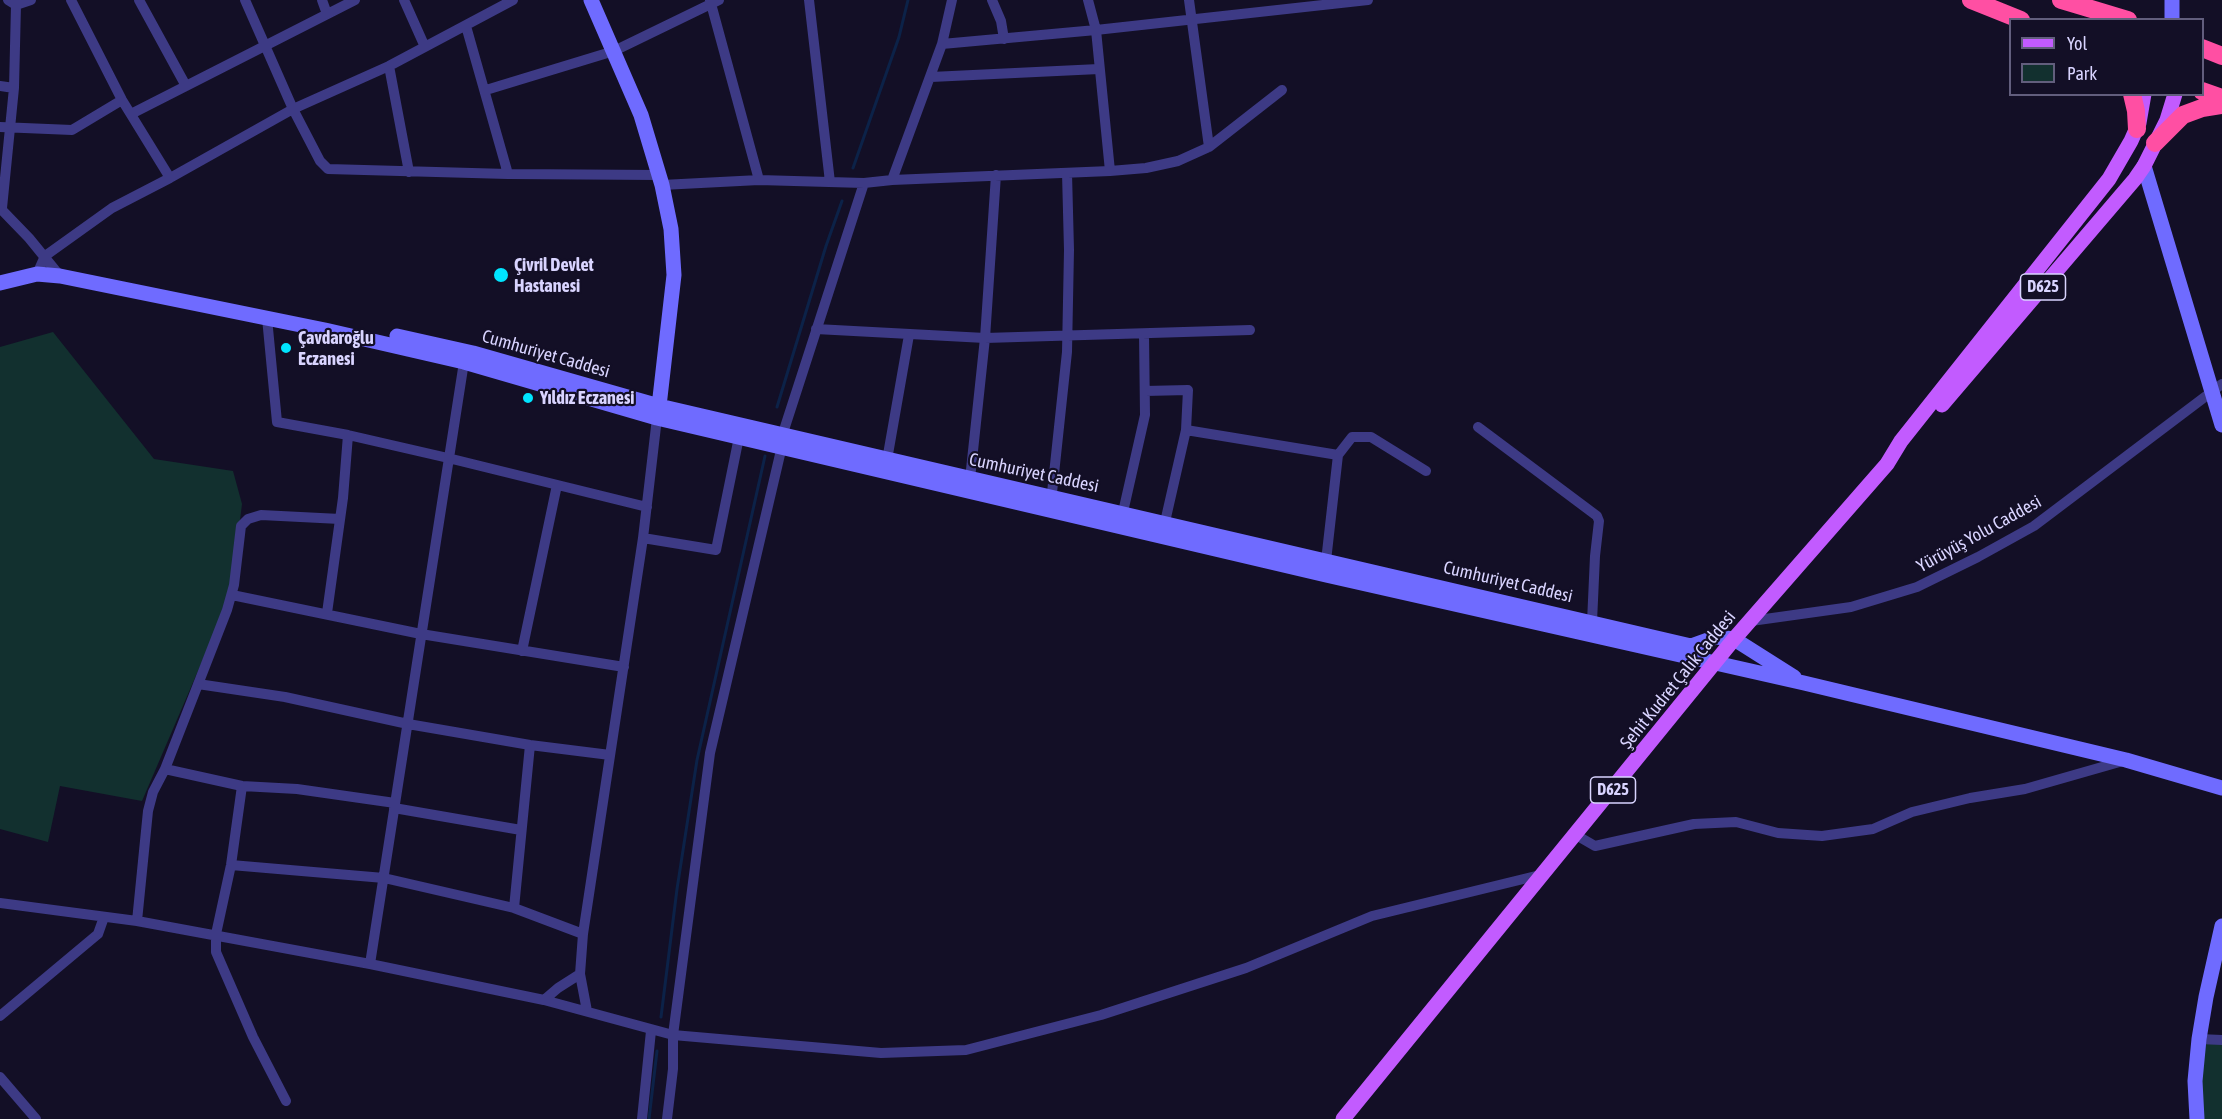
<!DOCTYPE html>
<meta charset="utf-8">
<style>
body{margin:0}
#map{position:relative;width:2222px;height:1119px;overflow:hidden;background:#130f26;font-family:"Asap Condensed",sans-serif}
canvas{display:block}
.legend{position:absolute;left:2009px;top:18px;width:195px;height:78px;box-sizing:border-box;background:#130f26;border:2px solid #625e7d;margin:0;padding:8px 10px;list-style:none;font-size:18px;color:#d9d4ff}
.legend li{display:flex;align-items:center;gap:12px;height:30px}
.legend b{width:30px;border:2px solid #625e7d}
</style>
<div id="map">
<canvas width="2222" height="1119"></canvas>
<ul class="legend">
<li><b style="height:8px;background:#c25bff"></b>Yol</li>
<li><b style="height:16px;background:#12302f"></b>Park</li>
</ul>
</div>
<script>
const c = document.querySelector('canvas').getContext('2d');
c.lineJoin = 'round';
function fillPath(path, color) { c.fillStyle = color; c.fill(path, 'evenodd'); }
const poly = rows => new Path2D(rows.map(r => 'M' + r).join(''));
function trace(path, color, width, dash) { c.strokeStyle = color; c.lineWidth = width; c.lineCap = dash ? 'butt' : 'round'; c.setLineDash(dash || []); c.stroke(path); }
function write(font, color, halo, rows, align = 'center') {
  c.font = font + ' "Asap Condensed",sans-serif'; c.lineWidth = 4.5; c.setLineDash([]); c.textBaseline = 'middle'; c.strokeStyle = halo; c.fillStyle = color; for (const [text, x, y, turn = 0] of rows) {
    c.save(); c.translate(x, y); c.rotate((+turn || 0) * Math.PI / 180); c.textAlign = isNaN(turn) ? turn : align; if (halo) c.strokeText(text, 0, 0); c.fillText(text, 0, 0); c.restore();
  }
}
fillPath(poly([
 [53,332,154,459,233,471,242,504,231,594,142,801,60,786,48,842,0,829,0,347],
 [2222,1037,2222,1119,2200,1119,2202,1038]
]), '#12302f');
trace(poly([
 [853,168,899,37,908,0],
 [777,407,826,246,842,201],
 [661,1017,677,889,697,760,765,456],
 [649,1119,657,1051]
]), '#0c2248', 3);
trace(poly([
 [8,0,16,5,31,0],
 [71,0,122,100,170,178],
 [139,0,186,86],
 [245,0,293,109,320,161,328,169,508,174,659,175],
 [322,0,327,14],
 [404,0,425,47],
 [710,0,759,180],
 [809,0,830,182],
 [992,0,1001,21,1004,39],
 [1088,0,1096,30,1110,171],
 [466,26,508,174],
 [942,44,1096,30,1368,0],
 [389,66,409,172],
 [931,77,1099,69],
 [0,86,14,88],
 [486,90,614,51,719,0],
 [131,114,355,0],
 [0,127,72,130,122,100],
 [1209,147,1282,90],
 [892,180,942,44,952,0],
 [662,185,759,180,864,183,892,180,1110,171,1146,168,1178,161,1209,147,1189,0],
 [0,208,29,238,60,276],
 [2,208,14,88,16,5],
 [37,274,45,256,112,208,170,178,293,109,389,66,513,0],
 [267,318,277,422,348,435,448,458,647,507],
 [816,329,985,338,1250,330],
 [1145,391,1188,390,1186,430,1165,522],
 [1478,427,1597,516,1599,521,1595,556,1592,622],
 [1186,430,1338,455],
 [783,433,864,183],
 [887,460,909,335],
 [970,479,985,338,996,175],
 [1051,502,1067,352,1069,250,1067,173],
 [1123,512,1145,415,1144,334],
 [643,538,716,550,739,437],
 [1326,561,1338,455,1352,437,1371,437,1426,471],
 [232,595,421,634,624,667],
 [327,613,343,498,348,435],
 [1751,621,1851,607,1917,587,1978,557,2034,526,2222,384],
 [522,651,557,485],
 [198,684,285,697,408,724,530,745,610,755],
 [165,769,242,786,297,789,395,803],
 [242,786,231,865,216,934,216,952,253,1037,286,1101],
 [394,808,521,830],
 [1576,835,1595,846,1694,824,1736,822,1778,833,1822,836,1873,829,1912,812,1970,798,2025,789,2123,761],
 [231,865,384,878,514,908,583,934],
 [0,903,137,921,370,964,544,1000,673,1035,710,753,782,446],
 [514,908,530,745],
 [137,921,148,811,153,792,165,769,227,610,234,585,241,526,248,519,261,515,340,519],
 [370,964,464,362],
 [544,1000,558,988,580,974],
 [587,1011,580,974,583,934,643,538,657,418],
 [0,1016,98,934,104,917],
 [2199,1039,2222,1040],
 [0,1077,36,1119],
 [642,1119,651,1031],
 [667,1119,673,1069,673,1035,881,1053,966,1050,1101,1015,1246,968,1372,916,1544,874]
]), '#3d3a85', 10);
trace(poly([
 [591,0,641,115,662,185,671,229,674,275,658,415],
 [2172,20,2172,0],
 [2144,166,2222,425],
 [0,283,37,274,60,276,325,330,464,362,657,418,1326,575,1804,683,2126,760,2222,788],
 [397,336,473,353,659,406,1691,646,1716,637,1734,639,1794,677],
 [2197,1119,2195,1081,2199,1039,2206,997,2222,926]
]), '#6f6bff', 15);
trace(poly([
 [1942,405,2135,179,2144,166,2167,120,2175,94],
 [1343,1119,1734,639,1887,464,1901,441,2109,179,2131,141,2139,123,2144,94]
]), '#c25bff', 15);
trace(poly([
 [1971,0,2021,20],
 [2061,0,2128,20],
 [2202,48,2222,56],
 [2202,91,2222,98],
 [2132,94,2136,111,2137,129],
 [2155,143,2183,115,2202,108,2222,105]
]), '#ff4fa3', 18);
for (const [x, y, r, color] of [
 [501,275,8,"#00e5ff"],
 [286,348,6,"#00e5ff"],
 [528,398,6,"#00e5ff"]
]) { const dot = new Path2D(); dot.arc(x, y, r, 0, 2 * Math.PI); c.fillStyle = color; c.fill(dot); trace(dot, '#130f26', 2); }
for (const [x, y, w] of [
 [2043,287,45],
 [1613,790,45]
]) { const box = new Path2D(); box.roundRect(x - w / 2, y - 13, w, 26, 4.5); c.fillStyle = '#130f26'; c.fill(box); trace(box, '#d9d4ff', 1.5); }
write('bold 16px', '#d9d4ff', null, [
 ["D625",2043,287],
 ["D625",1613,790]
]);
write('bold 18px', '#d9d4ff', '#130f26', [
 ["Çivril Devlet",514,265],
 ["Hastanesi",514,286],
 ["Çavdaroğlu",298,338],
 ["Eczanesi",298,359],
 ["Yıldız Eczanesi",540,398]
], 'left');
write('18px', '#d9d4ff', '#130f26', [
 ["Cumhuriyet Caddesi",546,354,16],
 ["Cumhuriyet Caddesi",1034,473,12],
 ["Yürüyüş Yolu Caddesi",1979,534,-29],
 ["Cumhuriyet Caddesi",1508,582,13],
 ["Şehit Kudret Çalık Caddesi",1678,680,-51]
]);
</script>
